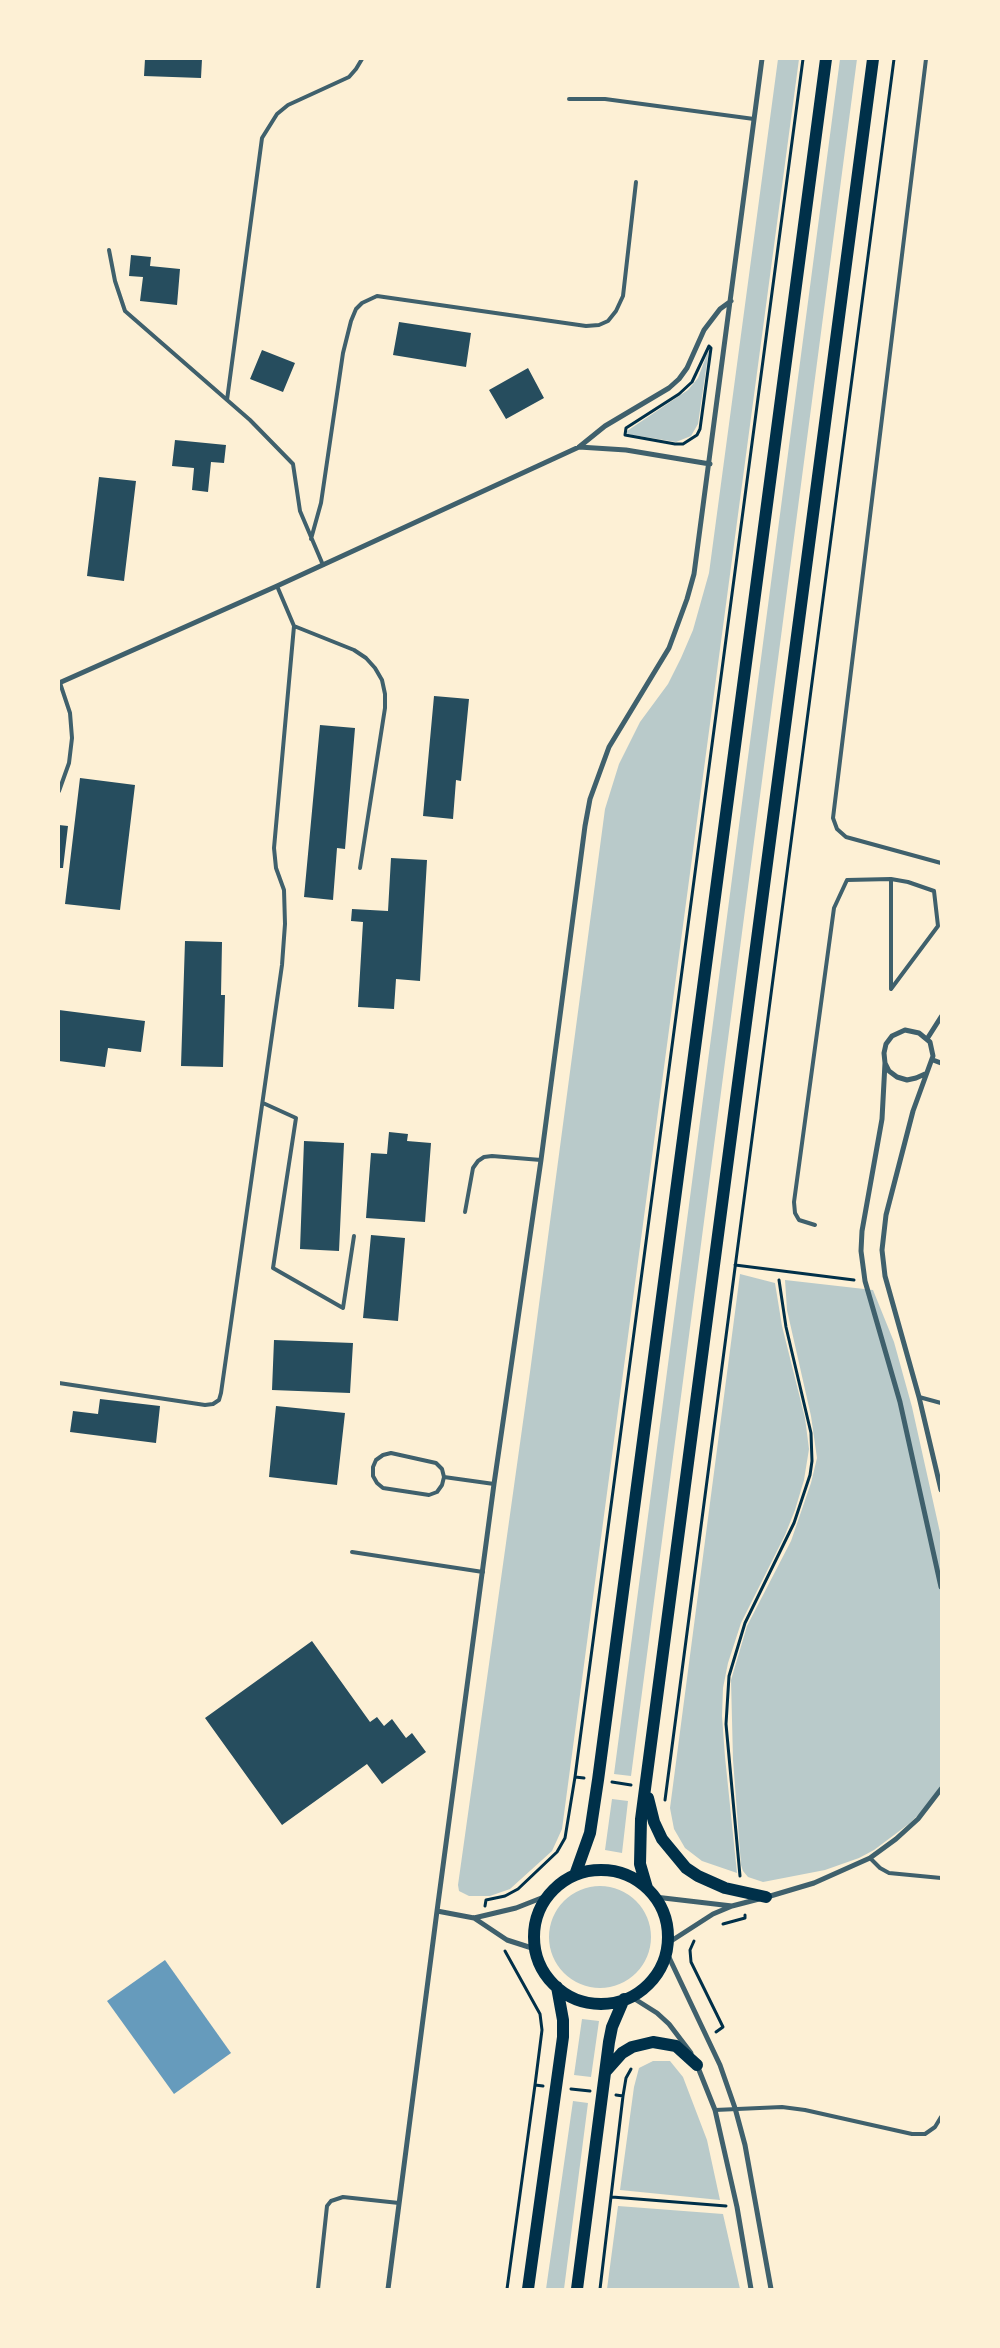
<!DOCTYPE html>
<style>
body{margin:0}
#map{position:relative;width:1000px;height:2348px;overflow:hidden;background:#fdf0d5;font-family:"Public Sans",sans-serif}
canvas{display:block}
.frame{position:absolute;inset:0;border:60px solid #fdf0d5;pointer-events:none}
</style>
<div id="map">
<canvas width="1000" height="2348"></canvas>
<div class="frame"></div>
</div>
<script>
const c = document.querySelector('canvas').getContext('2d');
c.lineJoin = 'round';
function fillPath(path, color) { c.fillStyle = color; c.fill(path, 'evenodd'); }
const poly = rows => new Path2D(rows.map(r => 'M' + r).join(''));
function trace(path, color, width, dash) { c.strokeStyle = color; c.lineWidth = width; c.lineCap = dash ? 'butt' : 'round'; c.setLineDash(dash || []); c.stroke(path); }
fillPath(poly([
 [778,59,799,59,562,1829,552,1851,510,1889,490,1896,469,1896,459,1891,458,1885,530,1372,605,809,619,764,640,722,668,684,681,658,693,630,709,573],
 [840,59,857,59,631,1776,614,1774],
 [709,349,698,424,691,436,676,442,627,434,627,431,688,390,698,378],
 [740,1274,775,1283,782,1326,805,1418,809,1449,804,1480,795,1510,785,1535,741,1623,728,1663,723,1688,722,1716,725,1757,737,1873,702,1861,685,1848,674,1829,670,1808],
 [785,1280,873,1290,894,1342,912,1407,941,1537,941,1785,924,1809,910,1823,874,1850,859,1858,825,1870,763,1882,748,1877,743,1871,741,1865,733,1760,731,1680,747,1626,791,1541,811,1483,817,1458,811,1416,787,1310],
 [612,1799,628,1801,622,1853,605,1850],
 '549 1937a51 51 0 1 1 102 0a51 51 0 1 1-102 0Z',
 [582,2019,599,2021,591,2077,574,2075],
 [653,2061,670,2061,683,2077,707,2140,720,2200,620,2190,634,2087,639,2068],
 [573,2101,588,2103,564,2289,546,2289],
 [618,2206,723,2214,740,2289,607,2289]
]), '#b9caca');
fillPath(poly([
 [165,1960,231,2053,174,2094,107,2001]
]), '#669bbc');
fillPath(poly([
 [145,59,202,59,201,78,144,76],
 [131,255,151,257,150,266,180,269,177,305,140,301,143,277,129,276],
 [399,322,471,333,466,367,393,355],
 [262,350,295,363,283,392,250,379],
 [528,368,544,398,506,419,489,390],
 [175,440,226,445,224,463,211,462,208,492,192,490,194,468,172,466],
 [99,477,136,481,124,581,87,576],
 [434,696,469,699,461,781,456,780,453,819,423,816],
 [320,725,355,728,345,849,337,848,333,900,304,897],
 [80,778,135,785,120,910,65,904],
 [59,825,68,826,63,868,59,868],
 [391,858,427,860,420,981,396,979,394,1009,358,1007,363,922,351,921,352,909,388,911],
 [185,941,222,942,221,995,225,995,223,1067,181,1066],
 [59,1010,145,1021,141,1052,108,1048,105,1067,59,1061],
 [389,1132,408,1134,407,1141,431,1143,425,1222,366,1218,371,1153,387,1154],
 [304,1141,344,1143,339,1251,300,1249],
 [371,1235,405,1238,398,1321,363,1318],
 [274,1340,353,1343,350,1393,272,1390],
 [100,1399,160,1406,156,1443,70,1432,73,1411,98,1414],
 [276,1406,345,1413,337,1485,269,1477],
 [312,1641,370,1722,377,1717,384,1726,392,1719,406,1738,412,1733,426,1752,382,1784,367,1764,282,1825,205,1718]
]), '#264d5e');
trace(poly([
 [709,346,711,348,700,429,697,435,683,444,675,444,625,435,626,428,679,394,692,382,709,346],
 [735,1265,854,1280],
 [575,1777,803,59],
 [612,1782,631,1785],
 [665,1800,894,59],
 [740,1876,726,1724,729,1676,745,1623,794,1523,810,1475,812,1461,811,1433,786,1327,779,1280],
 [485,1906,486,1900,505,1896,518,1889,557,1852,565,1838,575,1777,584,1778],
 [723,1924,745,1918,745,1915],
 [694,1941,690,1950,691,1962,723,2027,716,2032],
 [505,1951,540,2014,542,2030,535,2085,543,2086],
 [571,2089,590,2091],
 [616,2095,623,2096,626,2078,631,2069],
 [612,2197,726,2206],
 [507,2289,535,2085],
 [600,2289,623,2096]
]), '#003049', 3);
trace(poly([
 [926,59,833,818,837,829,846,837,941,863],
 [569,99,605,99,754,119],
 [109,250,115,281,125,311,250,420,293,464,300,511,323,565],
 [227,400,262,138,277,114,288,105,349,77,356,69,362,59],
 [311,539,321,503,343,353,351,321,356,309,362,303,377,296,586,326,599,325,608,321,616,311,623,296,636,182],
 [294,626,354,650,366,658,375,668,382,680,385,694,385,708,360,868],
 [59,791,69,763,72,738,70,713,60,683],
 [891,989,891,879],
 [263,1103,296,1118,273,1268,343,1308,354,1236],
 [465,1212,473,1168,478,1161,484,1157,492,1156,541,1160],
 [815,1225,799,1220,795,1213,794,1202,834,908,847,880,891,879,908,882,934,891,938,926,891,989],
 [59,1383,205,1405,213,1404,219,1400,221,1393,282,965,285,924,284,890,276,868,274,848,294,626,277,586],
 [919,1397,941,1403],
 [391,1453,436,1463,442,1469,444,1477,442,1485,437,1492,429,1495,383,1488,377,1483,373,1476,373,1467,376,1460,383,1455,391,1453],
 [444,1477,494,1484],
 [352,1552,483,1572],
 [870,1858,880,1868,889,1873,941,1878],
 [715,2110,782,2107,805,2110,912,2134,925,2134,935,2127,941,2117],
 [318,2289,327,2206,331,2201,343,2197,399,2203]
]), '#3f606c', 4);
trace(poly([
 [579,447,626,450,710,464],
 [59,683,277,586,579,447,605,426,669,388,679,379,687,368,704,330,720,309,731,301],
 [927,1039,941,1017],
 [933,1060,941,1063],
 [885,1063,882,1119,862,1231,861,1251,865,1281,900,1402,941,1587],
 [925,1074,916,1078,907,1080,897,1077,889,1071,885,1063,884,1053,886,1044,892,1036,905,1030,919,1033,930,1042,933,1056,913,1111,886,1215,882,1250,885,1276,919,1397,941,1490],
 [655,1897,732,1906],
 [767,1897,814,1883,870,1858,896,1839,918,1819,941,1789],
 [437,1911,474,1918,516,1908,549,1895],
 [474,1918,507,1940,535,1949],
 [668,1943,713,1914,732,1906,759,1899],
 [666,1951,720,2065,735,2108,745,2145,771,2289],
 [630,1996,657,2013,669,2024,691,2053],
 [697,2065,715,2110,737,2207,751,2289],
 [388,2289,437,1911,494,1484,541,1160,585,826,590,799,609,747,669,648,687,599,694,574,762,59]
]), '#3f606c', 5);
trace(poly([
 [648,1798,654,1822,662,1839,686,1868,698,1876,725,1888,766,1897],
 '534 1937a67 67 0 1 1 134 0a67 67 0 1 1-134 0Z',
 [575,1875,590,1833,598,1780,826,59],
 [647,1888,640,1864,641,1819,873,59],
 [606,2071,622,2053,632,2047,653,2042,676,2046,697,2065],
 [528,2289,563,2037,563,2020,557,1987],
 [577,2289,609,2042,612,2027,624,1999]
]), '#003049', 12);
</script>
